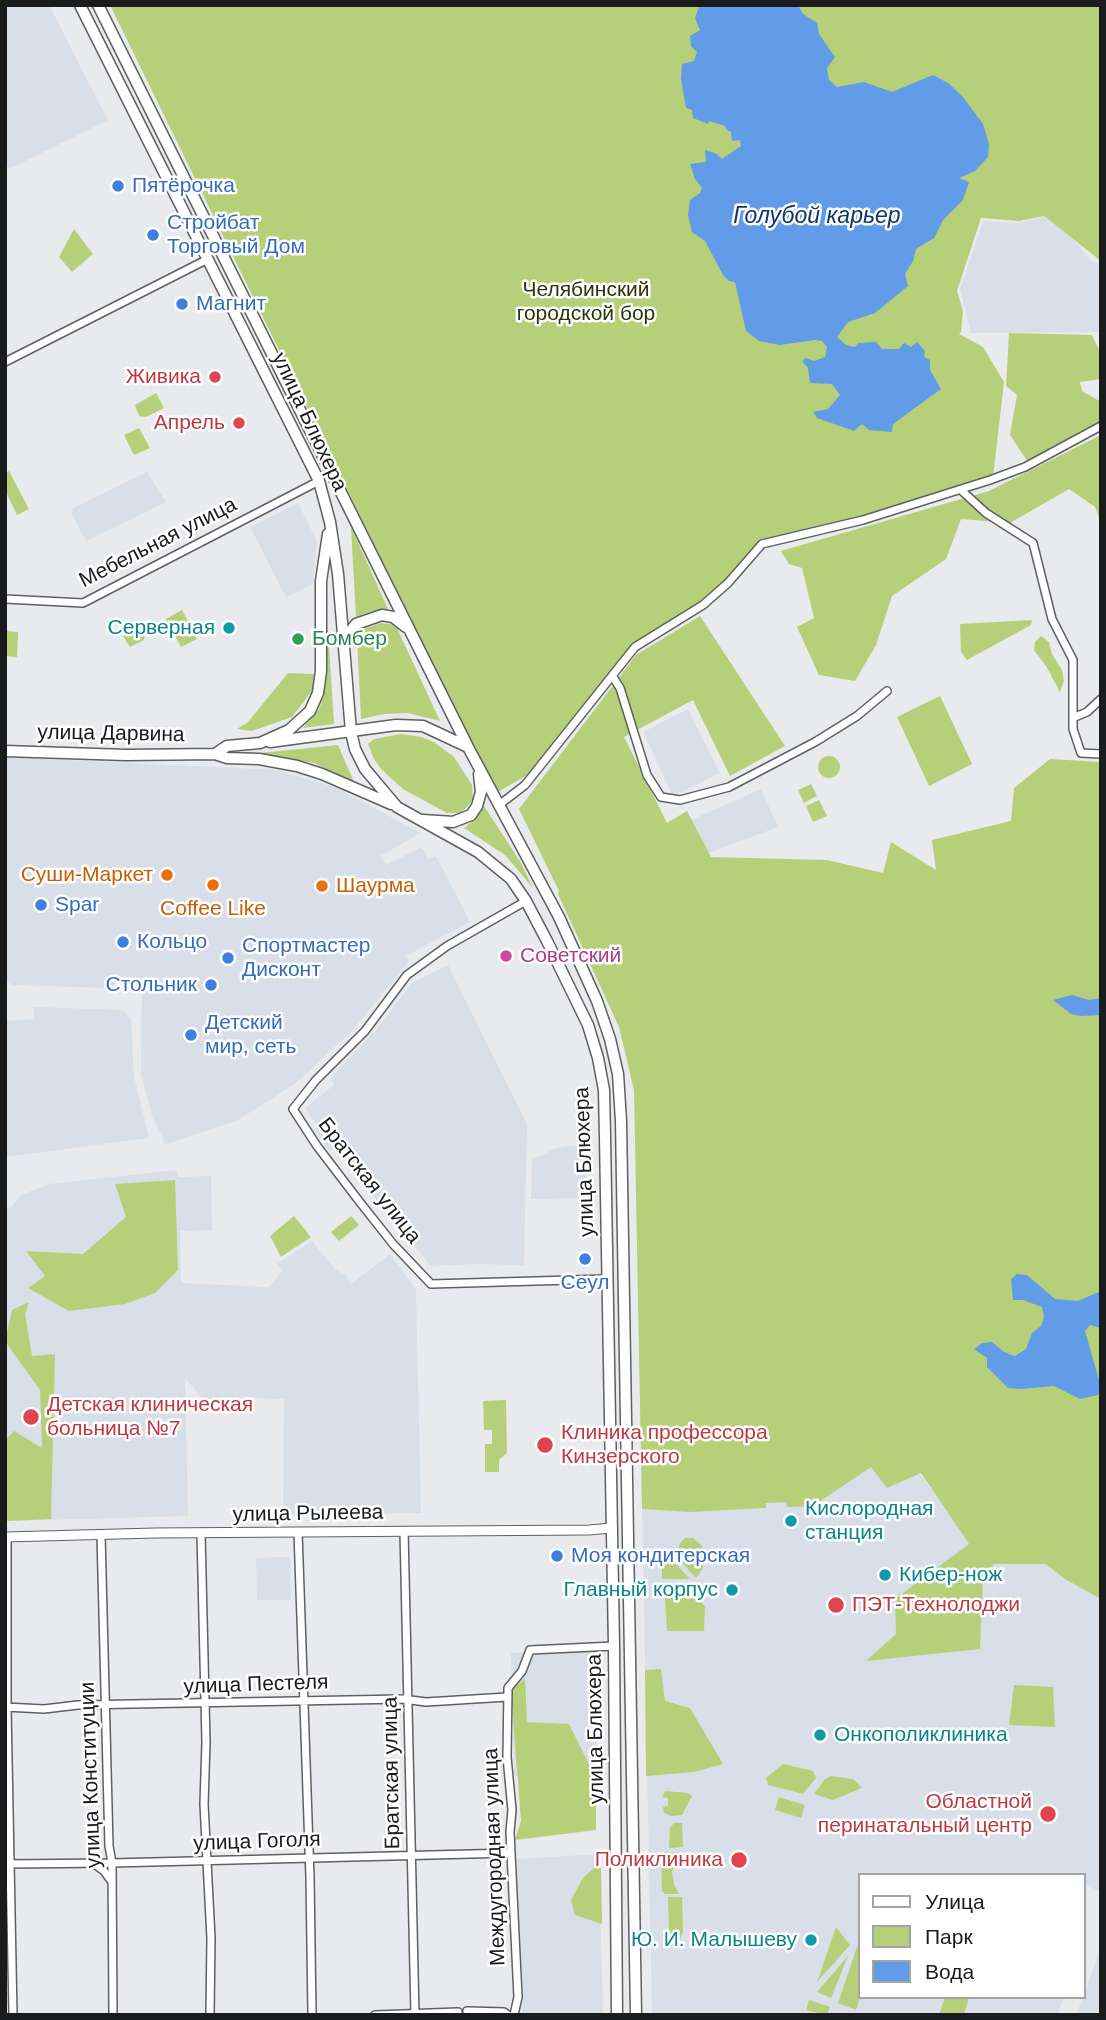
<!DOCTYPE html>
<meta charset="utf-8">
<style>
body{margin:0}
#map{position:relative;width:1106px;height:2020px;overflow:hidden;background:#e9eaed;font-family:Helvetica,sans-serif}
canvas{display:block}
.frame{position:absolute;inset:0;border:7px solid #1a1b1c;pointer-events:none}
.legend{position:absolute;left:858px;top:1873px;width:228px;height:126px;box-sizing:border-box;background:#fff;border:2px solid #a3a4a4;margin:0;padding:9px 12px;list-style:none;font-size:21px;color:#1a1b1c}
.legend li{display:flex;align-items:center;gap:14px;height:35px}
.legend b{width:35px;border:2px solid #a3a4a4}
</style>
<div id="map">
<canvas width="1106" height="2020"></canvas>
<div class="frame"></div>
<ul class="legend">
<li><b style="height:9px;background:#fff"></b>Улица</li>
<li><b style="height:19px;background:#b5d079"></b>Парк</li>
<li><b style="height:19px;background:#629be7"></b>Вода</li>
</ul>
</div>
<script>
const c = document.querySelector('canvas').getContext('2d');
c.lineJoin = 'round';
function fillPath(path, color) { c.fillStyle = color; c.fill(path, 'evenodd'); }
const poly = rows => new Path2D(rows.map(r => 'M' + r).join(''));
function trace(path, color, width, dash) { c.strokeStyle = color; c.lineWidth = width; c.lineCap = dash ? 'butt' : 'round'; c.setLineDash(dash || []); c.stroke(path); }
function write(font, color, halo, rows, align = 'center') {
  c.font = font + ' Helvetica,sans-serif'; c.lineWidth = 5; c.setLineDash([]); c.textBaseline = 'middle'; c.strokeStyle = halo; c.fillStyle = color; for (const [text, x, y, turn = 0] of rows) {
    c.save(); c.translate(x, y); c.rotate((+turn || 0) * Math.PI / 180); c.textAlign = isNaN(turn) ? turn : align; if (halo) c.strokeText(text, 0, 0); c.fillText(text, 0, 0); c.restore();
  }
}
fillPath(poly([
 [5,5,49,5,108,120,9,169,5,161],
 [1044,217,1072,238,1091,261,1101,264,1101,332,971,333,960,289,983,221,1018,223],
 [147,472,166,502,86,541,72,514,73,508],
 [298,503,317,541,313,584,286,597,250,527],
 [688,709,720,773,673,796,643,732],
 [5,757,278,770,337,788,421,833,380,856,386,865,422,847,428,859,436,856,470,922,406,956,409,961,352,1031,296,1083,238,1120,164,1145,162,1135,153,1119,141,1073,142,978,138,977,128,982,119,981,110,988,12,985,5,980],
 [761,789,778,827,706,854,689,821],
 [448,965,527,1124,524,1265,475,1264,431,1266,347,1165,336,1148,330,1151,326,1146,314,1130,317,1125,305,1108,334,1085,331,1079,334,1074,375,1031,412,983],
 [34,1007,123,1010,131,1019,134,1076,149,1138,5,1157,5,1021,34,1019],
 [568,1146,586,1146,587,1198,531,1199,532,1157,541,1156,554,1149],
 [177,1170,179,1177,211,1176,212,1230,180,1231,181,1283,269,1287,282,1271,277,1264,312,1241,335,1269,347,1276,350,1285,390,1254,416,1289,421,1513,283,1515,284,1399,223,1397,204,1400,185,1378,188,1516,5,1521,5,1208,11,1207,21,1195,49,1184],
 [738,1236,871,1467,920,1473,969,1544,1101,1550,1101,1891,1083,1885,1083,1875,859,1875,859,1997,1064,1997,1058,2015,652,2015,638,1300],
 [969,1544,966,1639,868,1660,896,1634,896,1599],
 [290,1557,291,1600,257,1600,256,1558],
 [595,1651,598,1774,514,1776,511,1653],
 [599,1854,603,2015,522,2015,517,1859],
 [1101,1947,1101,2015,1076,2015,1083,1997]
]), '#d9dfe8');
fillPath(poly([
 [110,5,1101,5,1101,261,1044,216,1019,221,981,218,957,291,963,311,961,332,959,334,983,347,1004,382,993,477,863,517,760,543,726,582,701,602,634,645,529,774,496,793],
 [74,229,93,254,72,272,59,257],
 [1009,333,1092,335,1101,354,1101,379,1080,382,1082,391,1101,402,1101,421,1028,462,1010,435,1017,395,1006,386],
 [156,393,164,408,146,417,139,416,135,405],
 [139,428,150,448,134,455,124,435],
 [1101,435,1101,523,1095,507,1069,489,1010,523,961,519,946,559,892,596,876,645,855,681,819,675,797,627,814,618,802,568,789,564,781,551,989,491],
 [9,471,29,509,17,515,5,490,5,473],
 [351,527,388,609,372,611,356,617],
 [182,610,197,639,181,647,166,619],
 [700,616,785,746,730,776,693,700,624,737,667,823,687,811,711,857,827,860,883,873,891,842,936,870,932,840,1011,821,1014,788,1050,759,1101,762,1101,1599,1065,1579,1046,1564,994,1564,983,1575,980,1649,866,1661,896,1634,895,1599,969,1544,921,1473,887,1488,871,1467,813,1506,787,1507,786,1502,766,1503,766,1508,690,1512,642,1509,634,1090,619,1027,558,894,559,891,519,809,636,655],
 [1032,620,1031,625,967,660,961,652,960,624],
 [381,623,390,624,397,628,440,721,408,713,384,714,361,719,357,636,364,629],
 [146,624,144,640,130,647,123,636],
 [328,630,334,724,303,728,319,709,324,696,327,661,325,631],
 [6,631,18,632,17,657,5,656],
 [1041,636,1049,642,1052,654,1062,670,1064,681,1060,692,1046,666,1034,650,1035,642],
 [288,673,314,674,314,688,292,717,252,731,237,729,248,722],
 [940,696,972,764,929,786,897,717],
 [401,734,421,737,434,742,454,757,472,785,473,799,467,807,460,813,447,813,403,789,382,770,374,759,368,744,374,739],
 [338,745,354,782,314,763,260,753],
 '818 767a11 11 0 1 1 22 0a11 11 0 1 1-22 0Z',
 [811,784,817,796,804,803,798,790],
 [819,800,827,816,813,822,806,806],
 [484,806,521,863,533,888,505,855,464,828,475,819],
 [175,1180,178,1270,155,1293,125,1304,69,1311,28,1288,45,1276,26,1251,83,1254,126,1217,115,1184],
 [294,1216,311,1237,281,1257,270,1236],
 [351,1216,359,1225,339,1241,331,1232],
 [29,1302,25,1314,32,1356,55,1354,51,1519,8,1521,5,1517,5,1441,14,1431,42,1448,40,1390,5,1341,12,1310],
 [506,1400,507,1453,499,1460,499,1472,485,1472,485,1444,492,1444,492,1430,484,1430,483,1401],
 [685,1538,693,1538,702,1546,703,1568,696,1578,676,1556,680,1543],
 [668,1555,690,1579,662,1579,662,1563],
 [697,1597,705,1607,704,1631,667,1631,665,1598],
 [661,1669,665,1701,690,1708,723,1764,694,1772,646,1776,645,1670],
 [525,1678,527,1722,569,1724,596,1778,596,1830,515,1840,521,1821,511,1691],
 [1014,1685,1053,1687,1055,1727,1009,1725],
 [783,1764,813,1771,816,1778,803,1794,768,1785,766,1778],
 [831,1776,853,1779,862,1788,833,1800,814,1794,825,1779],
 [665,1791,688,1793,692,1796,682,1815,671,1816,664,1813,663,1807,668,1806,668,1798,662,1797],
 [779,1797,805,1805,801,1818,775,1810],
 [674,1823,682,1823,683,1847,669,1848,670,1828],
 [664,1852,679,1852,672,1873,674,1884,679,1894,665,1894,662,1891,661,1857],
 [597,1865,601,1866,602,1924,575,1915,571,1900,583,1878],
 [668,1897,682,1897,683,1932,680,1939,673,1939,669,1935],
 [836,1927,850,1945,817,1982],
 [857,1947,859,1947,860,1997,856,2010,838,2003],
 [848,1956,831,1998,817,1992],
 [945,1997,969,1997,964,2015,939,2015],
 [809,2000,830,2007,827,2015,806,2010]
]), '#b5d079');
fillPath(poly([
 [704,5,798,5,803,14,817,23,819,34,835,57,827,68,829,80,837,87,864,82,892,92,933,75,948,83,963,97,983,124,989,144,988,157,975,171,959,178,969,182,963,200,943,220,934,238,916,249,913,261,905,274,908,286,875,313,848,322,837,337,846,345,855,347,858,343,876,342,882,349,899,349,904,343,911,347,917,342,925,351,924,357,930,360,930,370,941,389,893,424,892,432,869,430,862,424,854,431,817,418,813,412,828,409,840,395,832,384,810,383,808,368,802,361,806,358,814,361,825,357,827,347,822,341,815,340,780,345,759,341,746,331,735,282,729,281,723,275,705,241,692,232,688,215,690,200,700,193,702,188,695,179,690,164,706,162,705,150,715,153,722,159,741,146,740,140,732,141,731,132,727,130,725,126,709,121,708,124,693,118,692,110,686,108,681,79,682,64,694,61,697,52,691,46,690,36,700,30,695,18,699,7],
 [1072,995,1089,1000,1101,998,1101,1015,1081,1016,1071,1014,1053,1000],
 [1017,1274,1027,1275,1055,1299,1078,1301,1101,1291,1101,1328,1090,1325,1085,1331,1101,1387,1098,1395,1080,1399,1054,1386,1021,1389,1008,1388,987,1367,987,1358,974,1349,982,1343,992,1342,1004,1352,1015,1356,1026,1349,1032,1333,1041,1326,1044,1317,1042,1307,1023,1300,1013,1300,1011,1279]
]), '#629be7');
const minor = poly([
 [5,362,208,259],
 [961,490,986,513,1033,543,1052,619,1073,660,1073,729,1081,753,1101,754],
 [5,599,83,603,319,481],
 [613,677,620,688,647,775,661,797,680,800,729,787,815,742,857,716,887,691],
 [1075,717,1087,712,1101,699],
 [499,805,525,785,635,647,703,605,728,583,762,544,863,520,990,480,1025,467,1101,426],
 [526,901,447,946,407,975,365,1031,316,1080,293,1109,317,1146,359,1201,393,1244,431,1284,606,1279],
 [404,1531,415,2015],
 [298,1532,310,1877,312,2015],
 [201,1533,206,1742,204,1804,211,1938,210,2015],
 [101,1535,109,1846,112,1863,113,2015],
 [7,1537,7,1707,13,2015],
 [5,1707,44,1709,78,1705,403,1699,426,1702,507,1697],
 [93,1863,104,1871,112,1882],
 [5,1864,112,1863,511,1853],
 [467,2011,504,2012,508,2015],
 [375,2015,458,2012],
 [514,2015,518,1997,510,1832,512,1810,507,1757,508,1688,522,1671,530,1650,614,1646]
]);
const tertiary = poly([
 [5,1537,155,1533,589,1530,612,1528]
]);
const primary = poly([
 [80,5,319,481,330,522,338,574,351,732,355,749,365,769,397,807,478,852,511,879,526,901,547,941,588,1025,598,1058,604,1090,605,1137,614,1646,617,2015],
 [98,5,468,747,559,917,597,1001,610,1039,618,1074,621,1121,636,2015],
 [344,639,356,624,382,615,393,617,406,627],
 [270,742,396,725,423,726,468,747],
 [5,751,126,755,215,754,227,758,259,759,297,766,322,774,391,804],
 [215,754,227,746,260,743,289,730,310,711,318,693,321,671,321,581,328,534],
 [423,820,453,822,471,815,477,806,481,792,479,774]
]);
trace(minor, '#5e6062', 10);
trace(tertiary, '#5e6062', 11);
trace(primary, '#5e6062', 13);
trace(minor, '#fff', 7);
trace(tertiary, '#fff', 9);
trace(primary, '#fff', 10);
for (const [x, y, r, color] of [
 [118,186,7,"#3f7fe0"],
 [153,235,7,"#3f7fe0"],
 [182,304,7,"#3f7fe0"],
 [215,377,7,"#e0444e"],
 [239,423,7,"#e0444e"],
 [229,628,7,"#0f9aa8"],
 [298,639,7,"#2e9e5b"],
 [167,875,7,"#e8710a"],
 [213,885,7,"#e8710a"],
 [322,886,7,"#e8710a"],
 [41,905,7,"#3f7fe0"],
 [123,942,7,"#3f7fe0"],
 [506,956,7,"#d1479c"],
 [228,958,7,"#3f7fe0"],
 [211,985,7,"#3f7fe0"],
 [191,1035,7,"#3f7fe0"],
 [585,1259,7,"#3f7fe0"],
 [31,1417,9,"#e0444e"],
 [545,1445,9,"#e0444e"],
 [791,1521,7,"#0f9aa8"],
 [557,1556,7,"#3f7fe0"],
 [885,1575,7,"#0f9aa8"],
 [732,1590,7,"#0f9aa8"],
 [836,1605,9,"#e0444e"],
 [820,1735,7,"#0f9aa8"],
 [1048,1814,9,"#e0444e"],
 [739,1860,9,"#e0444e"],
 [811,1940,7,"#0f9aa8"]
]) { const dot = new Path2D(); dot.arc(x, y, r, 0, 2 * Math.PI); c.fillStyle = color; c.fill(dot); trace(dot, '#fff', 2.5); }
write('21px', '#366cbe', '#fff', [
 ["Пятёрочка",132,186],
 ["Стройбат",167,223],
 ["Торговый Дом",167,247],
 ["Магнит",196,304],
 ["Spar",55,905],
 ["Кольцо",137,942],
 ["Спортмастер",242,946],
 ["Дисконт",242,970],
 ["Стольник",197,985,"right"],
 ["Детский",205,1023],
 ["мир, сеть",205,1047],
 ["Сеул",585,1283,"center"],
 ["Моя кондитерская",571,1556]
], 'left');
write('21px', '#2a350c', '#fff', [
 ["Челябинский",586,290],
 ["городской бор",586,314]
]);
write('21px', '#be3a42', '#fff', [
 ["Живика",201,377],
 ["Апрель",225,423],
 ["Детская клиническая",47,1405,"left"],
 ["больница №7",47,1429,"left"],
 ["Клиника профессора",561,1433,"left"],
 ["Кинзерского",561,1457,"left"],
 ["ПЭТ-Технолоджи",852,1605,"left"],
 ["Областной",1032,1802],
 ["перинатальный центр",1032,1826],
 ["Поликлиника",723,1860]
], 'right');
write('21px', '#1a1b1c', '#fff', [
 ["улица Блюхера",309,422,65],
 ["Мебельная улица",158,543,-27],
 ["улица Дарвина",111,734,1],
 ["улица Блюхера",585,1162,-92],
 ["Братская улица",369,1181,52],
 ["улица Рылеева",308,1514,-1],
 ["улица Пестеля",256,1685,-2],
 ["улица Блюхера",596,1729,-91],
 ["Братская улица",392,1773,-91],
 ["улица Конституции",91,1775,-92],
 ["улица Гоголя",257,1842,-2],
 ["Междугородная улица",495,1857,-92]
]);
write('21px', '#0d838f', '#fff', [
 ["Серверная",215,628],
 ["Кислородная",805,1509,"left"],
 ["станция",805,1533,"left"],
 ["Кибер-нож",899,1575,"left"],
 ["Главный корпус",718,1590],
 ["Онкополиклиника",834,1735,"left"],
 ["Ю. И. Малышеву",797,1940]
], 'right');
write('21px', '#27864d', '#fff', [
 ["Бомбер",312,639]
], 'left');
write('21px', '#c56008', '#fff', [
 ["Суши-Маркет",153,875],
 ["Шаурма",336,886,"left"],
 ["Coffee Like",213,909,"center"]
], 'right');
write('21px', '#b23c85', '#fff', [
 ["Советский",520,956]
], 'left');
write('italic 23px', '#103666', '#fff', [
 ["Голубой карьер",817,217]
]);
</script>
